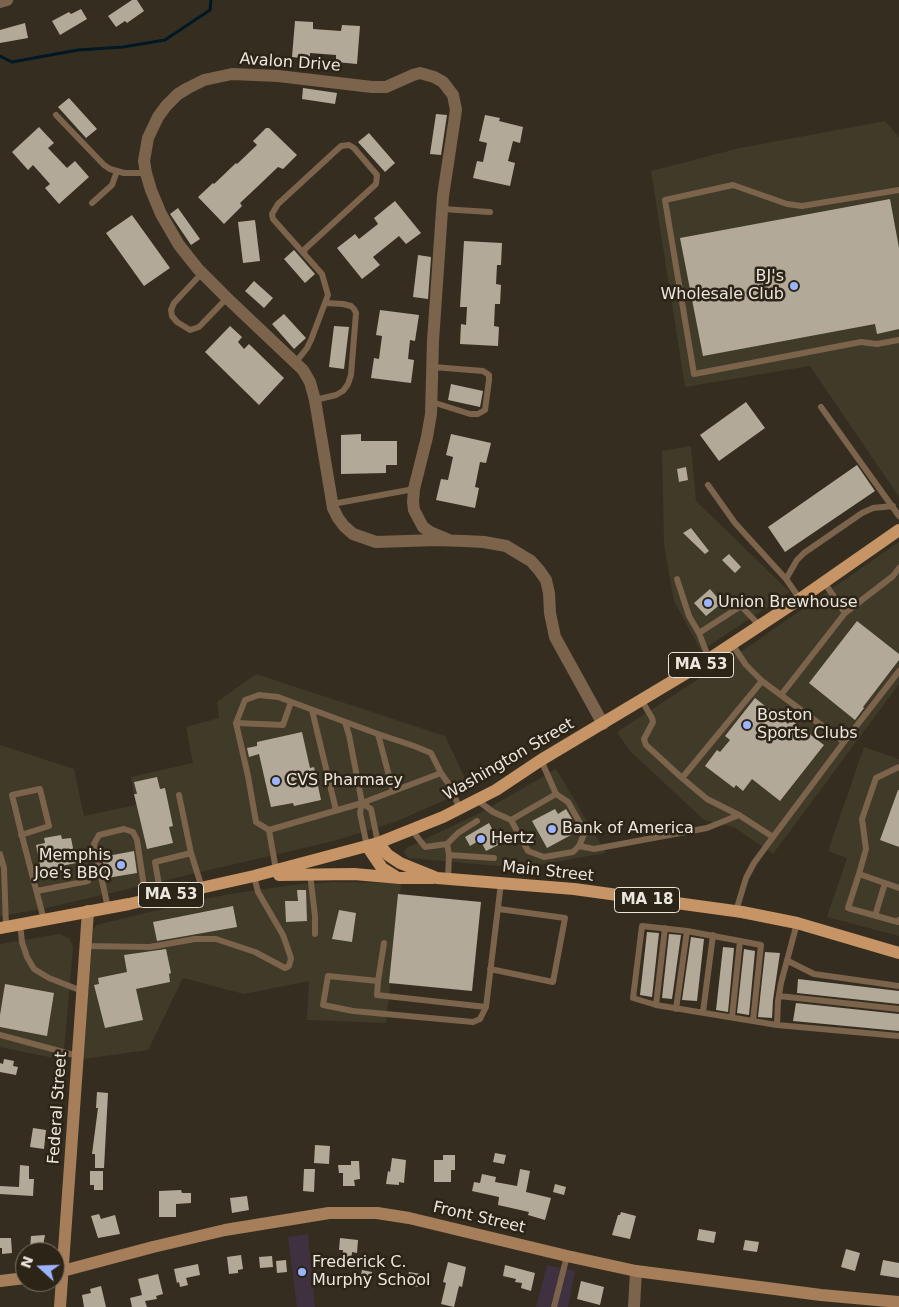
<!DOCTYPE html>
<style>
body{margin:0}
#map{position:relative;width:899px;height:1307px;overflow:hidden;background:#352e20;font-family:"DejaVu Sans",sans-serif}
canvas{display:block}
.north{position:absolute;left:15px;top:1242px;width:50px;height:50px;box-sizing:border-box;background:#2b2417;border:1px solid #787267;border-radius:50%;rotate:290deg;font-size:14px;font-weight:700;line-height:20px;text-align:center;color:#ece7de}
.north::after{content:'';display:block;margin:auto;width:18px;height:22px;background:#9cb4fd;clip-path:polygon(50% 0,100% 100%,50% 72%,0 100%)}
</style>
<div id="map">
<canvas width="899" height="1307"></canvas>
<div class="north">N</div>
</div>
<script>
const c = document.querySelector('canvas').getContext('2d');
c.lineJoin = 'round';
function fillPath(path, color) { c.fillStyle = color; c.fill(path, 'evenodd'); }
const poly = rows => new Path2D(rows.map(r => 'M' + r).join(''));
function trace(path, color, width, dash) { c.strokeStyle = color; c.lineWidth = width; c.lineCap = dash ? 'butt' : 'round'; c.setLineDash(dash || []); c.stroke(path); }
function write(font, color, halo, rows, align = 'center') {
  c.font = font + ' "DejaVu Sans",sans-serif'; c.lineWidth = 5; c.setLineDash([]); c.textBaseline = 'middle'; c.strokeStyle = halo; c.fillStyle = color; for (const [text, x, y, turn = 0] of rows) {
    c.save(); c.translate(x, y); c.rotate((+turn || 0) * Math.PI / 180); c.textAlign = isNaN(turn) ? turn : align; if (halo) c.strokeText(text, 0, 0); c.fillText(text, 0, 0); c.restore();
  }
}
fillPath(poly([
 [885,121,899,137,899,497,810,366,685,387,651,171,740,148],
 [691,446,696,501,790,592,701,651,674,601,664,544,662,451],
 [899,542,899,684,773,854,734,827,704,820,629,750,617,732,748,647],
 [256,674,445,736,470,789,395,822,334,841,42,909,0,916,0,745,74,769,84,816,136,805,131,777,193,763,186,727,219,718,217,702],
 [864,747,899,759,899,936,827,917,847,858,828,851],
 [556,769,606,853,520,868,409,858,406,856,404,853,406,848,480,813],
 [333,882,401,883,386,1023,307,1020,309,981,244,994,183,978,148,1050,83,1059,93,929,97,925,190,902,230,894,301,884],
 [60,934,70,939,73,948,63,1060,0,1047,0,944]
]), '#403a29');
fillPath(poly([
 [308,1234,315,1307,297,1307,288,1237],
 [547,1265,575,1271,568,1307,536,1307]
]), '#3f313f');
trace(poly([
 [0,56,12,62,78,50,123,47,165,40,210,10,211,0]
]), '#001824', 3);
fillPath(poly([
 [132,0,137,0,144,11,127,23,125,21,116,27,108,16],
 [81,9,87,19,60,35,52,21,69,12,71,14],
 [295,21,313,22,313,29,341,31,342,25,360,26,357,64,336,62,336,55,310,53,310,59,292,57],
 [25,23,28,38,0,43,0,30],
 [303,88,337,93,335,104,302,99],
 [69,98,97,129,86,138,58,107],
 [436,114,447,115,441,155,430,154],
 [485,115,500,118,499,121,523,127,520,143,513,141,508,161,515,163,510,186,473,178,477,161,483,162,487,143,479,141],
 [39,127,54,143,48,148,67,168,75,161,89,177,59,204,45,188,50,184,33,165,28,170,12,152],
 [266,128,269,128,297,155,283,169,278,167,256,188,240,203,242,206,224,224,198,197,213,183,214,184,236,163,237,164,257,145,253,141],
 [369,133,395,163,385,172,358,142],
 [890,199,899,248,899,329,877,334,875,324,703,356,680,238],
 [395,201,421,233,406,244,399,236,373,257,380,265,362,279,337,248,355,234,359,239,378,224,374,218],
 [178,208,200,239,191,245,170,214],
 [132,215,170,268,144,286,106,233],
 [255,220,260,261,243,263,238,222],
 [464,241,502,243,501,265,497,265,496,284,501,285,500,304,495,304,494,326,499,327,498,346,460,344,461,324,466,325,467,307,460,307],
 [294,250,315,274,305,283,284,259],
 [418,255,431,257,428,299,413,297],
 [254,281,273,298,264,308,245,291],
 [380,310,419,315,415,341,410,340,408,359,414,360,411,383,371,378,374,358,379,359,382,336,376,335],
 [284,314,306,338,294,349,272,324],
 [230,326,242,337,238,342,244,349,249,344,284,378,259,405,205,352],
 [334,326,349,327,344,369,329,367],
 [451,384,483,391,480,407,448,400],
 [746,402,765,428,719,461,700,435],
 [361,434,361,441,397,441,397,465,386,465,386,473,341,474,341,435],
 [451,434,491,443,486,463,480,462,475,487,479,488,475,508,436,500,441,479,448,480,453,457,446,455],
 [857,465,875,491,785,552,768,527],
 [686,467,688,480,679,482,677,469],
 [691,528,709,551,705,554,683,533],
 [729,554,741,567,735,573,722,560],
 [710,589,722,603,706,616,694,603],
 [857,621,899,654,899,660,863,707,864,708,855,720,809,683],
 [755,698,788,724,791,720,824,745,780,801,752,779,743,791,736,785,734,788,705,766,717,750,720,752,730,740,725,736],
 [302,732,310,768,314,767,321,800,294,806,293,803,271,807,259,754,249,757,247,748,257,746,257,742],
 [157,777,160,789,165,788,173,826,169,827,173,843,147,849,134,794,137,794,134,782],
 [898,790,899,790,899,847,880,840],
 [555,809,558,814,566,809,572,819,564,823,571,835,547,848,532,821],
 [489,823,500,844,486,851,480,840,470,846,465,837],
 [61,835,62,839,71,838,76,863,41,870,36,845,45,843,44,838],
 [134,851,137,873,107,878,102,857],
 [297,890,306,890,307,921,286,922,285,901,298,901],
 [398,894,481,902,472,991,389,983],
 [233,906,237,927,157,941,153,922],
 [339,910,356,913,352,942,332,939],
 [647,932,659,933,652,997,640,995],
 [669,934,681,935,672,999,662,998],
 [691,937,704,939,697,1001,682,1000],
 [723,947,734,948,728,1012,716,1010],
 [166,949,171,973,169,974,170,982,136,989,143,1020,105,1028,94,985,99,984,98,978,127,972,124,955],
 [744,949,755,951,749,1015,737,1013],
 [765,952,780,953,773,1000,772,1018,758,1017],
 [798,979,899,991,899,1004,797,993],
 [5,984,54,993,47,1036,0,1027,0,1015],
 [796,1003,899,1014,899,1031,793,1021],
 [4,1059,14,1061,13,1066,18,1067,16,1075,0,1072,0,1063,3,1064],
 [97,1092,108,1093,104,1168,95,1168,95,1154,92,1154,98,1108,96,1108],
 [33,1128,46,1130,44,1149,30,1147],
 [315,1145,330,1146,329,1164,314,1163],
 [495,1153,506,1155,504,1164,493,1162],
 [443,1155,455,1155,455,1170,451,1170,451,1182,434,1182,434,1160,443,1160],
 [392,1158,406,1160,404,1183,399,1182,399,1185,386,1184,388,1171,390,1172],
 [351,1161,359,1161,360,1179,354,1180,355,1186,343,1186,343,1173,339,1173,338,1165,351,1165],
 [20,1165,29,1166,29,1179,34,1179,33,1196,0,1194,0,1186,19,1187],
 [304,1169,315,1169,314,1192,303,1191],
 [520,1169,530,1171,526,1192,551,1198,545,1220,528,1215,529,1212,498,1205,499,1197,472,1191,474,1182,480,1183,482,1174,496,1177,495,1182,517,1186],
 [90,1171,103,1171,103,1190,94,1190,94,1185,90,1185],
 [555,1184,566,1187,564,1195,553,1192],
 [181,1190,182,1193,191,1193,191,1203,176,1204,176,1217,159,1217,159,1191],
 [247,1196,249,1210,232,1213,230,1198],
 [621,1212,636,1216,630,1239,612,1235,618,1215,620,1215],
 [99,1214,101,1219,115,1215,120,1234,98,1238,91,1216],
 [699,1229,716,1232,714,1243,697,1240],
 [45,1235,42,1251,30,1249,31,1236],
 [0,1238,11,1238,12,1253,2,1254,2,1248,0,1248],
 [340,1238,358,1240,357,1253,352,1252,351,1266,342,1265,343,1250,339,1250],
 [745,1240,759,1242,757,1252,743,1250],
 [846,1249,860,1253,855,1271,841,1267],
 [241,1255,243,1269,238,1270,238,1273,229,1274,227,1257],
 [272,1256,273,1267,260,1268,259,1257],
 [286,1260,287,1272,277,1273,276,1261],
 [883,1260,899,1263,899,1278,880,1275],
 [448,1262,466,1267,462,1287,459,1286,454,1307,441,1304,446,1283,443,1282],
 [198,1264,200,1275,186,1278,188,1285,180,1287,179,1282,177,1283,174,1269],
 [505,1265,535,1273,531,1291,521,1288,522,1283,515,1282,516,1279,503,1276],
 [362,1270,372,1272,371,1282,360,1280],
 [409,1272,421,1274,418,1287,406,1284],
 [158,1274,163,1294,156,1296,157,1299,145,1301,147,1307,132,1307,130,1298,142,1295,138,1279],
 [581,1281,604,1287,600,1305,577,1299],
 [101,1286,106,1307,84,1307,82,1295,91,1293,90,1289]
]), '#b2a998');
trace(poly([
 [56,115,104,165,110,169,124,173,146,173],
 [899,190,802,206,787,204,733,185,665,200,694,374,861,342,877,344,899,340],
 [92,203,112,185,117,171],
 [442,209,490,212],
 [202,273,174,303,171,310,172,316,177,322,190,330,199,327,227,298],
 [296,362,307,348,311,340,328,295,322,274,273,219,272,214,278,204,341,146,349,145,354,148,377,175,376,184,305,249,304,253],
 [315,400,336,395,343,391,348,384,351,375,356,313,354,309,351,306,343,304,326,303],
 [432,402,470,414,478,414,485,410,489,380,489,375,483,371,433,367],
 [821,407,899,516],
 [708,485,735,523,786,579,800,599],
 [334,507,338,503,414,489],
 [677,579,689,616,699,633],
 [786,579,797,560,804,553,862,513,873,508,893,506],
 [845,613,893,576,899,568],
 [732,644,746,665,762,681,682,778,707,799,739,815,773,837,754,863,746,878,736,911],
 [709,659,699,633,741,606,760,626],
 [762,681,844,742,773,837],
 [781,695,845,613,824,582],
 [642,701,652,718,653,722,644,739,646,745,682,778],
 [312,710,336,810],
 [345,722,349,735,362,803,360,813,367,846],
 [236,723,283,725,291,702],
 [378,734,393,791],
 [844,742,899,671],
 [899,767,876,778,862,819,866,849,859,874,899,888],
 [179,795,191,853],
 [477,800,493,812,511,820,556,794,541,760],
 [362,803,371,809,378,843],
 [511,820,528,851,544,857,573,852,579,846,585,832,568,802,556,794],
 [411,829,425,847,447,844,449,855,448,879],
 [269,830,362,803,441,773,450,786,460,809],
 [21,835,49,826,40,789,12,795,22,836,44,920],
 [447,844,458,833,477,821],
 [579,846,594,849,707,828,739,815],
 [0,854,4,868,6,927],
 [449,855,494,858],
 [276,870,269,830,256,822,248,776,236,723,245,700,259,695,278,697,378,734,414,746,431,753,441,773],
 [310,874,315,916,315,934],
 [859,874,848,908,898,922,899,920],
 [37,891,88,881],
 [161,897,155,862,191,853,202,888],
 [108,908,94,844,99,835,124,829,133,832,137,840,146,900],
 [875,916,885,883],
 [20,924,22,942,27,957,34,969,49,978,82,991],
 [85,946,150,947,195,939,216,939,255,952,285,968,289,966,291,958,283,935,258,892,254,876],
 [788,961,814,974,899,986],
 [490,969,553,982,565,918,499,909],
 [378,981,384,943],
 [779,996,899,1009],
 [656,1005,665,928],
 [486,1007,377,995,378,981,328,976,323,1005,353,1011,473,1022,480,1019,486,1007,501,883],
 [676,1009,687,931],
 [703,1012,713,935],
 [732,1017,740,941],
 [753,1021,761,945,687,931,642,926,633,998,656,1005,777,1025,899,1036],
 [777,1025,778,1001,781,983,797,923],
 [0,1035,78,1056],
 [554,1307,567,1256]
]), '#7b634c', 6);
trace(poly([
 [0,2,7,0],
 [449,540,430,532,423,527,414,510,413,502,414,489,427,437,431,414,433,341,443,196,456,110,453,95,443,82,434,77,420,73,413,75,386,87,372,87,278,76,232,74,204,80,188,88,178,94,166,106,158,117,148,138,144,161,146,173,151,190,161,214,179,245,198,269,227,298,303,370,310,382,315,400,333,508,338,518,344,526,353,534,376,542,437,540,464,541,484,542,506,546,531,561,539,570,546,580,549,593,550,613,555,637,603,724],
 [634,1307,636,1271]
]), '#7b634c', 12);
trace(poly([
 [55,1273,153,1247,225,1230,329,1213,377,1213,409,1218,567,1256,636,1271,821,1295,899,1302],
 [0,1281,25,1278],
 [60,1307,88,911]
]), '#a67f5a', 12);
trace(poly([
 [378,843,388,855,400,863,437,878,574,889,742,912,797,923,899,953],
 [367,846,382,868,395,876],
 [279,875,354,874,400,878,433,878],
 [0,928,129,904,254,876,378,843,443,817,496,790,541,760,703,663,800,599,899,530]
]), '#c79465', 12);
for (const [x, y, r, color] of [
 [794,286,5,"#9cb4fd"],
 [708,603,5,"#9cb4fd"],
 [747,725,5,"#9cb4fd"],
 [276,781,5,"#9cb4fd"],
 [552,829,5,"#9cb4fd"],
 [481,839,5,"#9cb4fd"],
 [121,865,5,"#9cb4fd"],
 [302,1272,5,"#9cb4fd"]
]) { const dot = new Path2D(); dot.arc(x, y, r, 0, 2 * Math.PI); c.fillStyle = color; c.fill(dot); trace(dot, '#2b2417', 2); }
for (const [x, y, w] of [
 [701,665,65],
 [171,895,65],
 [647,900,65]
]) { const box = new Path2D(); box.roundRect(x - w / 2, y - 12.5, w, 25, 4); c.fillStyle = '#2b2417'; c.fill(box); trace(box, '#ece7de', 1); }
write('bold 15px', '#ece7de', null, [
 ["MA 53",701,665],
 ["MA 53",171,895],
 ["MA 18",647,900]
]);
write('16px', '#ece7de', '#2b2417', [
 ["Avalon Drive",290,63,4],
 ["Washington Street",509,760,-30],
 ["Main Street",548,872,6],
 ["Federal Street",58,1108,-86],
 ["Front Street",479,1218,13]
]);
write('16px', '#ece7de', '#2b2417', [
 ["BJ's",784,277,"right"],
 ["Wholesale Club",784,295,"right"],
 ["Union Brewhouse",718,603],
 ["Boston",757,716],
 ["Sports Clubs",757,734],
 ["CVS Pharmacy",286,781],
 ["Bank of America",562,829],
 ["Hertz",491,839],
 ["Memphis",111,856,"right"],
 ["Joe's BBQ",111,874,"right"],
 ["Frederick C.",312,1263],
 ["Murphy School",312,1281]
], 'left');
</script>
